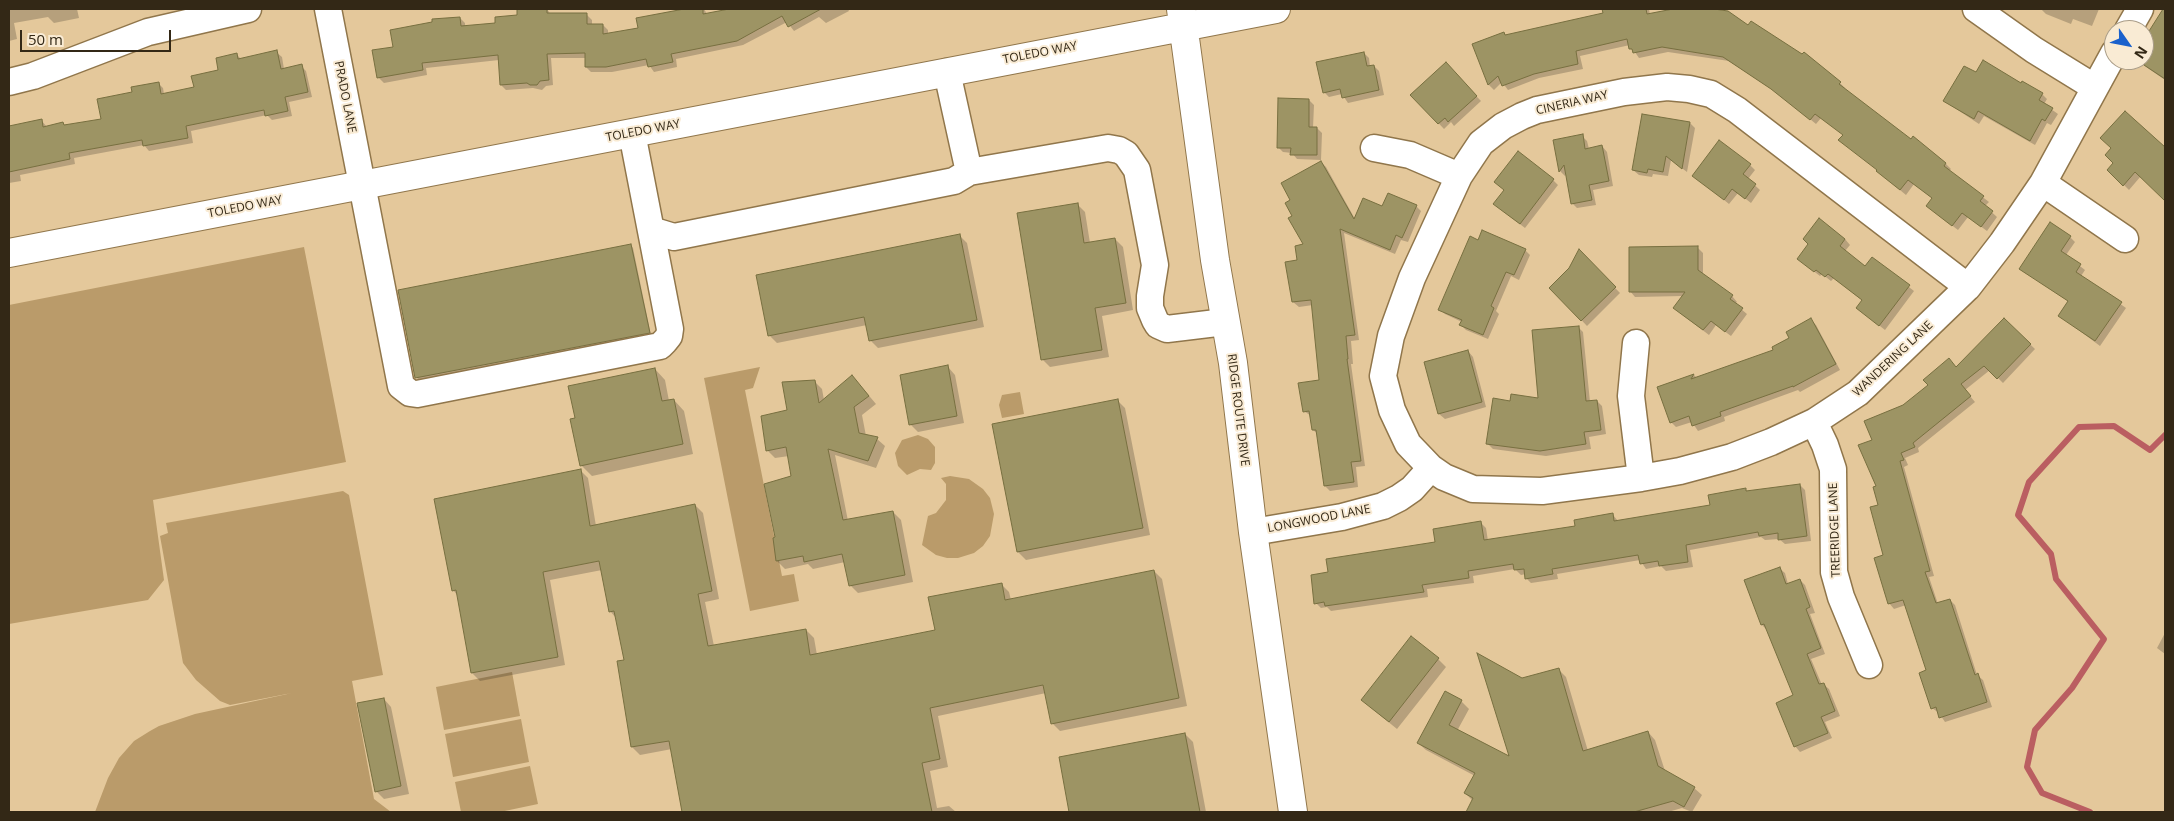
<!DOCTYPE html>
<style>
body{margin:0}
#map{position:relative;width:2174px;height:821px;overflow:hidden;background:#e4c89b;font-family:"Open Sans",sans-serif}
canvas{display:block}
.frame{position:absolute;inset:0;border:10px solid #332816;pointer-events:none}
.north{position:absolute;left:2104px;top:20px;width:50px;height:50px;box-sizing:border-box;background:#f9ebd4;border:1px solid #aa9d88;border-radius:50%;rotate:123deg;font-size:14px;font-weight:700;line-height:20px;text-align:center;color:#332816}
.north::after{content:'';display:block;margin:auto;width:18px;height:22px;background:#1a61cc;clip-path:polygon(50% 0,100% 100%,50% 72%,0 100%)}
.scale{position:absolute;left:20px;top:30px;width:151px;height:22px;box-sizing:border-box;border:2px solid #332816;border-top:0;padding-left:6px;font-size:15px;line-height:18px;white-space:nowrap;color:#332816;-webkit-text-stroke:4px #f9ebd4;paint-order:stroke}
</style>
<div id="map">
<canvas width="2174" height="821"></canvas>
<div class="frame"></div>
<div class="north">N</div>
<div class="scale">50 m</div>
</div>
<script>
const c = document.querySelector('canvas').getContext('2d');
c.lineJoin = 'round';
function fillPath(path, color) { c.fillStyle = color; c.fill(path, 'evenodd'); }
const poly = rows => new Path2D(rows.map(r => 'M' + r).join(''));
function trace(path, color, width, dash) { c.strokeStyle = color; c.lineWidth = width; c.lineCap = dash ? 'butt' : 'round'; c.setLineDash(dash || []); c.stroke(path); }
function write(font, color, halo, rows, align = 'center') {
  c.font = font + ' "Open Sans",sans-serif'; c.lineWidth = 4; c.setLineDash([]); c.textBaseline = 'middle'; c.strokeStyle = halo; c.fillStyle = color; for (const [text, x, y, turn = 0] of rows) {
    c.save(); c.translate(x, y); c.rotate((+turn || 0) * Math.PI / 180); c.textAlign = isNaN(turn) ? turn : align; if (halo) c.strokeText(text, 0, 0); c.fillText(text, 0, 0); c.restore();
  }
}
fillPath(poly([
 [304,247,346,462,153,500,164,580,148,600,9,624,9,305],
 [760,367,753,388,745,390,782,576,794,574,799,601,750,611,704,378],
 [1020,392,1024,414,1002,418,999,405,1002,395],
 [918,435,928,439,935,447,935,463,931,470,920,469,907,475,898,466,895,453,902,440],
 [950,476,969,479,983,489,990,498,994,514,990,536,983,546,974,553,958,558,947,558,936,555,922,545,928,516,936,513,946,500,946,484,941,478],
 [343,491,349,495,383,675,352,681,374,799,391,812,95,812,108,778,119,758,134,741,150,731,159,726,195,714,292,693,230,705,220,701,196,680,183,663,160,536,168,533,166,523],
 [512,672,520,716,444,730,436,687],
 [521,719,529,762,453,777,445,734],
 [530,766,538,804,500,812,461,812,455,782]
]), '#ba9b6a');
fillPath(poly([
 [9,9,77,9,79,18,54,23,48,17,14,23,17,39,9,41],
 [547,9,551,15,587,15,592,20,592,25,603,25,608,30,608,35,639,29,637,19,690,9,704,9,707,14,735,9,848,9,849,11,826,23,819,17,794,31,787,22,743,45,676,59,677,67,654,72,649,65,612,72,591,72,586,67,586,58,551,58,553,85,546,86,542,90,533,88,506,90,501,85,499,60,426,68,427,75,384,83,379,78,395,48,460,18,465,23,465,27,496,24,519,16,518,10],
 [1604,9,1649,9,1650,15,1676,9,1710,9,1749,26,1802,56,1804,54,1840,83,1845,88,1844,89,1911,140,1913,138,1946,164,1951,169,1949,171,1989,202,1985,206,1997,217,1987,231,1968,217,1958,230,1933,211,1933,199,1914,184,1906,195,1883,176,1844,135,1821,118,1816,124,1778,93,1729,61,1668,52,1639,58,1630,45,1580,56,1583,69,1539,78,1508,90,1502,82,1494,90,1489,85,1474,45,1504,33,1506,36,1605,14],
 [2041,9,2099,9,2092,26,2073,19,2071,24,2046,14],
 [2158,20,2165,25,2165,80,2136,60,2144,60,2144,42],
 [276,52,282,57,284,69,301,66,306,71,312,97,289,102,292,116,272,120,267,115,191,131,193,143,149,151,144,145,74,158,75,164,20,175,21,181,9,183,9,130,41,120,47,127,63,124,65,126,102,120,133,93,158,83,163,88,164,94,195,88,220,71,237,55,242,60],
 [1364,53,1369,58,1370,67,1374,66,1379,71,1384,95,1348,103,1342,94,1329,97,1324,92],
 [1445,64,1481,101,1454,126,1451,122,1444,129,1412,95],
 [1976,74,2022,85,2042,94,2047,99,2044,104,2058,114,2051,125,2047,123,2035,145,1984,116,1979,124,1944,101],
 [1309,100,1314,105,1313,128,1317,128,1322,133,1321,160,1297,159,1292,153,1283,152,1278,147],
 [2125,112,2165,149,2165,200,2141,176,2129,190,2109,170,2115,163],
 [1690,123,1695,128,1687,172,1671,160,1668,176,1653,174,1652,177,1639,175,1633,170],
 [1582,136,1587,141,1589,149,1602,146,1607,152,1613,186,1593,190,1596,205,1577,208,1572,203,1566,173,1565,176,1560,171,1554,141],
 [1321,162,1326,167,1355,219,1383,208,1416,206,1421,211,1408,242,1401,240,1395,254,1344,233,1359,340,1351,341,1353,364,1351,364,1365,466,1356,467,1358,487,1330,491,1325,486,1318,434,1313,430,1311,416,1304,411,1320,381,1313,305,1299,307,1293,302,1298,262,1305,245,1293,216,1292,200],
 [1750,165,1755,170,1748,179,1760,190,1751,203,1738,193,1729,204,1697,178],
 [1553,180,1558,185,1525,228,1500,209],
 [1077,204,1085,212,1090,243,1115,239,1123,247,1133,310,1102,316,1109,357,1050,367,1042,359],
 [960,236,967,243,984,327,878,348,870,340,867,325,777,343,770,336],
 [2070,237,2075,242,2066,255,2085,270,2081,276,2126,308,2100,346,2060,316,2069,302,2021,269],
 [1845,239,1850,245,1845,251,1865,267,1872,258,1914,291,1885,330,1857,308,1863,301,1834,278,1831,281,1822,274,1820,276,1804,264],
 [1479,242,1525,250,1530,255,1519,280,1511,276,1496,311,1499,314,1488,339,1466,330,1461,325,1462,322,1445,314,1440,309],
 [631,245,633,248,651,335,419,380,417,378,399,291],
 [1697,247,1703,253,1703,275,1732,296,1737,302,1735,304,1747,314,1731,336,1716,325,1709,335,1680,313,1683,296,1635,297,1630,291],
 [1579,251,1620,293,1587,326,1551,288,1567,272],
 [2004,319,2035,349,2003,383,1990,370,1965,390,1975,402,1918,448,1919,452,1905,458,1908,465,1904,467,1934,576,1929,577,1938,604,1950,600,1955,605,1977,675,1983,680,1992,707,1945,722,1939,713,1932,708,1927,671,1906,605,1894,609,1889,603,1874,440,1904,406,1957,369],
 [1811,320,1816,325,1840,370,1800,392,1798,390,1724,417,1725,421,1698,431,1692,422,1676,427,1671,422,1659,388,1694,375,1697,378,1775,350],
 [1578,327,1583,332,1590,402,1597,401,1602,406,1606,434,1589,437,1591,449,1546,456,1493,449,1488,444,1511,402,1539,399],
 [1468,351,1473,357,1486,407,1445,419,1439,414],
 [948,367,955,375,964,423,918,432,910,424],
 [655,369,665,380,669,401,674,400,684,411,693,454,592,476,581,465,577,419],
 [814,381,822,389,824,400,860,385,876,404,862,415,866,436,877,439,885,446,876,468,835,455,848,521,893,512,901,520,913,582,858,593,850,585,845,562,813,569,808,564,785,569,777,561,774,539,777,538,792,476,789,456,775,458,767,450,789,411],
 [1118,401,1125,408,1150,535,1026,560,1018,552,994,425],
 [580,470,588,478,596,526,695,505,703,513,719,599,705,602,714,646,806,630,814,638,817,655,936,631,1001,584,1009,592,1011,600,1154,571,1162,579,1187,706,1060,731,1052,723,1046,693,938,716,948,767,930,771,937,808,949,806,956,812,684,812,672,749,640,755,632,747,625,661,616,618,610,611,602,570,550,580,565,665,480,681,472,673,458,596,453,590],
 [1800,485,1805,490,1811,541,1785,544,1779,539,1765,540,1761,537,1690,550,1693,567,1666,571,1661,566,1646,569,1640,560,1557,574,1558,579,1531,583,1526,578,1526,574,1521,575,1515,569,1473,576,1474,583,1427,589,1428,597,1331,611,1327,607,1321,608,1316,603,1329,574,1436,543,1481,523,1486,528,1488,541,1577,527,1613,515,1618,521,1711,506,1745,489,1748,492],
 [1779,568,1785,573,1788,584,1800,580,1805,585,1815,613,1810,614,1825,654,1811,659,1822,685,1823,684,1829,689,1840,716,1825,722,1832,738,1800,752,1795,746,1777,703,1795,696,1767,630,1762,625],
 [2165,633,2165,654,2157,648],
 [1438,659,1446,667,1397,729,1370,707],
 [1558,669,1566,677,1588,751,1648,732,1655,740,1665,771,1694,788,1702,795,1692,812,1682,808,1668,812,1467,812,1473,801,1465,793,1475,776,1426,750,1418,743,1461,701,1469,709,1457,731,1511,758,1522,679],
 [384,699,391,707,409,794,384,799,376,791],
 [1185,734,1193,742,1206,812,1070,812,1060,758]
]), '#0003');
trace(poly([
 [2090,812,2042,793,2027,767,2035,730,2072,688,2104,639,2056,579,2051,554,2018,515,2029,482,2079,427,2114,426,2150,450,2165,435]
]), '#ba5e61', 6);
const building = poly([
 [517,9,547,9,547,13,587,13,587,24,603,24,603,34,638,28,636,18,684,9,703,9,703,14,729,9,821,9,788,27,782,16,737,41,671,54,673,62,648,67,646,59,606,67,585,67,585,53,547,54,549,80,540,81,537,85,530,85,527,83,500,85,498,55,422,63,423,70,377,78,372,50,393,47,390,30,432,22,432,19,460,17,461,26,495,23,495,17,517,15,517,9],
 [1602,9,1646,9,1647,14,1673,9,1714,9,1728,11,1748,25,1751,21,1802,54,1804,52,1841,82,1839,84,1911,139,1913,136,1946,163,1944,166,1984,196,1980,201,1993,211,1981,227,1962,213,1952,226,1926,206,1932,198,1908,180,1900,190,1876,171,1877,170,1838,140,1843,135,1815,114,1810,120,1771,89,1723,57,1662,47,1633,53,1632,49,1629,49,1627,39,1576,51,1578,64,1534,74,1502,86,1498,76,1488,85,1472,44,1504,32,1505,35,1603,13,1602,9],
 [2163,9,2165,9,2165,79,2144,65,2144,39,2163,9],
 [277,50,281,69,302,64,308,92,285,97,288,111,265,116,264,110,186,126,188,138,143,146,142,140,69,153,70,159,9,172,9,126,42,119,43,127,63,122,64,125,101,119,97,99,132,92,131,87,159,82,161,94,194,87,191,76,218,70,216,58,237,53,238,59,277,50],
 [1364,52,1367,66,1374,65,1379,90,1342,98,1340,89,1323,93,1316,62,1364,52],
 [1983,60,2021,83,2022,81,2043,93,2039,100,2053,108,2045,121,2042,119,2030,141,1978,111,1974,119,1943,101,1964,66,1976,72,1983,60],
 [1446,62,1477,96,1448,122,1445,118,1438,124,1410,95,1446,62],
 [1278,98,1309,99,1309,127,1317,127,1317,155,1290,155,1291,148,1277,148,1278,98],
 [2125,111,2165,147,2165,201,2135,172,2123,186,2107,170,2113,163,2105,155,2111,148,2100,138,2125,111],
 [1642,114,1690,122,1682,169,1666,156,1663,172,1648,169,1647,173,1632,170,1642,114],
 [1583,134,1585,149,1602,145,1609,181,1589,185,1592,200,1571,204,1564,165,1559,172,1553,140,1583,134],
 [1719,140,1751,164,1743,174,1756,184,1745,199,1732,189,1724,200,1692,176,1719,140],
 [1518,151,1554,179,1520,224,1493,204,1504,190,1494,182,1518,151],
 [1321,161,1354,219,1363,198,1382,206,1388,193,1417,205,1402,238,1396,235,1390,250,1340,229,1355,335,1346,336,1348,359,1347,359,1361,461,1351,462,1354,482,1324,486,1316,430,1312,430,1309,411,1303,412,1298,383,1319,380,1311,300,1292,302,1285,262,1297,260,1295,246,1303,244,1288,218,1292,216,1285,203,1290,200,1281,183,1321,161],
 [1078,203,1084,243,1115,238,1126,303,1095,308,1102,350,1041,360,1017,213,1078,203],
 [1819,218,1845,239,1840,246,1865,266,1872,257,1910,285,1879,326,1856,308,1862,300,1828,274,1825,277,1816,270,1814,272,1797,259,1808,244,1803,239,1819,218],
 [2050,222,2071,236,2061,251,2081,264,2076,272,2122,302,2095,341,2058,316,2068,301,2019,269,2050,222],
 [1482,230,1526,249,1514,275,1506,272,1491,306,1494,308,1483,335,1459,325,1462,320,1438,310,1470,236,1478,240,1482,230],
 [960,234,977,320,869,341,864,317,768,336,756,275,960,234],
 [631,244,650,333,415,378,398,290,631,244],
 [1698,246,1698,270,1733,295,1730,299,1743,308,1725,332,1711,321,1703,330,1673,308,1685,292,1629,292,1629,247,1698,246],
 [1579,249,1616,287,1581,321,1549,288,1569,268,1579,249],
 [1811,318,1836,364,1793,387,1793,386,1720,412,1721,416,1692,426,1689,416,1670,423,1657,387,1694,374,1691,379,1773,350,1772,347,1789,338,1786,332,1811,318],
 [2004,318,2031,344,1997,379,1984,366,1961,384,1971,396,1913,443,1915,447,1901,453,1904,460,1900,461,1930,571,1925,572,1936,603,1950,599,1975,675,1978,673,1987,702,1939,718,1936,707,1931,709,1919,673,1926,670,1903,600,1888,604,1874,558,1883,555,1870,507,1878,505,1873,487,1876,486,1858,445,1872,440,1864,421,1903,405,1928,385,1923,380,1949,358,1956,367,2004,318],
 [1579,326,1586,401,1597,400,1601,430,1584,432,1586,444,1540,451,1486,444,1493,398,1510,401,1511,394,1538,398,1532,330,1579,326],
 [1468,350,1482,402,1438,414,1424,362,1468,350],
 [948,365,957,416,909,425,900,375,948,365],
 [655,368,662,401,674,399,683,444,580,466,570,419,575,418,568,386,655,368],
 [852,375,869,396,854,407,859,433,878,437,868,461,828,449,843,520,893,511,905,575,849,586,842,554,804,562,803,556,776,561,773,538,775,537,764,484,791,476,786,447,766,451,761,416,787,410,782,382,815,380,819,403,852,375],
 [1118,399,1143,528,1017,552,992,424,1118,399],
 [581,469,590,526,695,504,712,591,698,594,708,646,806,629,810,655,935,630,928,597,1002,583,1005,600,1154,570,1179,698,1051,724,1043,685,930,708,940,759,922,763,932,812,682,812,669,741,631,747,617,661,624,660,614,611,609,612,599,561,543,572,558,657,471,673,456,590,452,591,434,499,581,469],
 [1800,484,1807,536,1778,540,1778,533,1759,536,1758,532,1686,545,1688,562,1659,566,1658,561,1640,564,1638,555,1552,569,1553,574,1525,579,1524,569,1514,570,1513,564,1468,571,1469,578,1422,585,1424,592,1325,606,1324,602,1314,604,1311,575,1328,572,1326,559,1435,542,1433,529,1481,521,1484,540,1575,526,1574,520,1613,513,1614,521,1710,505,1708,495,1746,488,1746,491,1800,484],
 [1780,567,1786,584,1800,579,1810,607,1806,609,1821,648,1807,654,1819,684,1824,683,1835,711,1821,717,1828,733,1794,747,1776,703,1793,695,1764,624,1761,625,1744,580,1780,567],
 [1411,636,1439,658,1389,722,1361,700,1411,636],
 [1477,653,1522,678,1559,668,1583,751,1648,731,1658,766,1695,787,1684,807,1673,801,1634,812,1466,812,1473,798,1464,793,1475,773,1417,743,1445,691,1462,700,1449,725,1509,756,1477,653],
 [384,698,401,786,375,792,357,703,384,698],
 [1185,733,1200,812,1069,812,1059,757,1185,733]
]);
fillPath(building, '#9d9464');
trace(building, '#776f40', 1);
const minor = poly([
 [328,9,401,386,410,393,417,394,660,346,665,341,669,336,670,329,632,133],
 [1976,9,2034,50,2094,87],
 [2128,30,2140,9],
 [947,72,969,172],
 [9,82,33,76,148,32,248,9],
 [1374,148,1410,155,1459,176],
 [2043,183,2125,239],
 [651,230,674,237,954,181,969,172,1108,148,1119,150,1126,154,1137,170,1155,265,1150,296,1150,308,1155,320,1158,325,1167,329,1225,322],
 [1968,287,1737,110,1711,94,1689,89,1667,87,1624,92,1537,110,1522,116,1503,126,1481,143,1459,176,1412,278,1391,336,1383,376,1392,410,1408,444,1431,468,1444,477,1473,489,1542,491,1641,478,1680,471,1732,457,1771,442,1814,422,1858,393,1968,287,2002,243,2043,183,2114,53],
 [1636,343,1631,396,1641,478],
 [1814,422,1825,445,1833,469,1834,572,1841,597,1869,665],
 [1253,532,1342,517,1383,506,1399,498,1412,489,1431,468]
]);
const major = poly([
 [1181,9,1215,260,1233,363,1253,532,1293,812],
 [9,253,1276,9]
]);
trace(minor, '#90764b', 29);
trace(major, '#90764b', 30);
trace(minor, '#fff', 26);
trace(major, '#fff', 28);
write('12px', '#332816', '#f9ebd4', [
 ["TOLEDO WAY",1040,53,-11],
 ["PRADO LANE",345,97,79],
 ["CINERIA WAY",1572,103,-13],
 ["TOLEDO WAY",643,131,-11],
 ["TOLEDO WAY",245,207,-11],
 ["WANDERING LANE",1893,359,-43],
 ["RIDGE ROUTE DRIVE",1238,410,83],
 ["LONGWOOD LANE",1319,519,-11],
 ["TREERIDGE LANE",1835,530,-92]
]);
</script>
